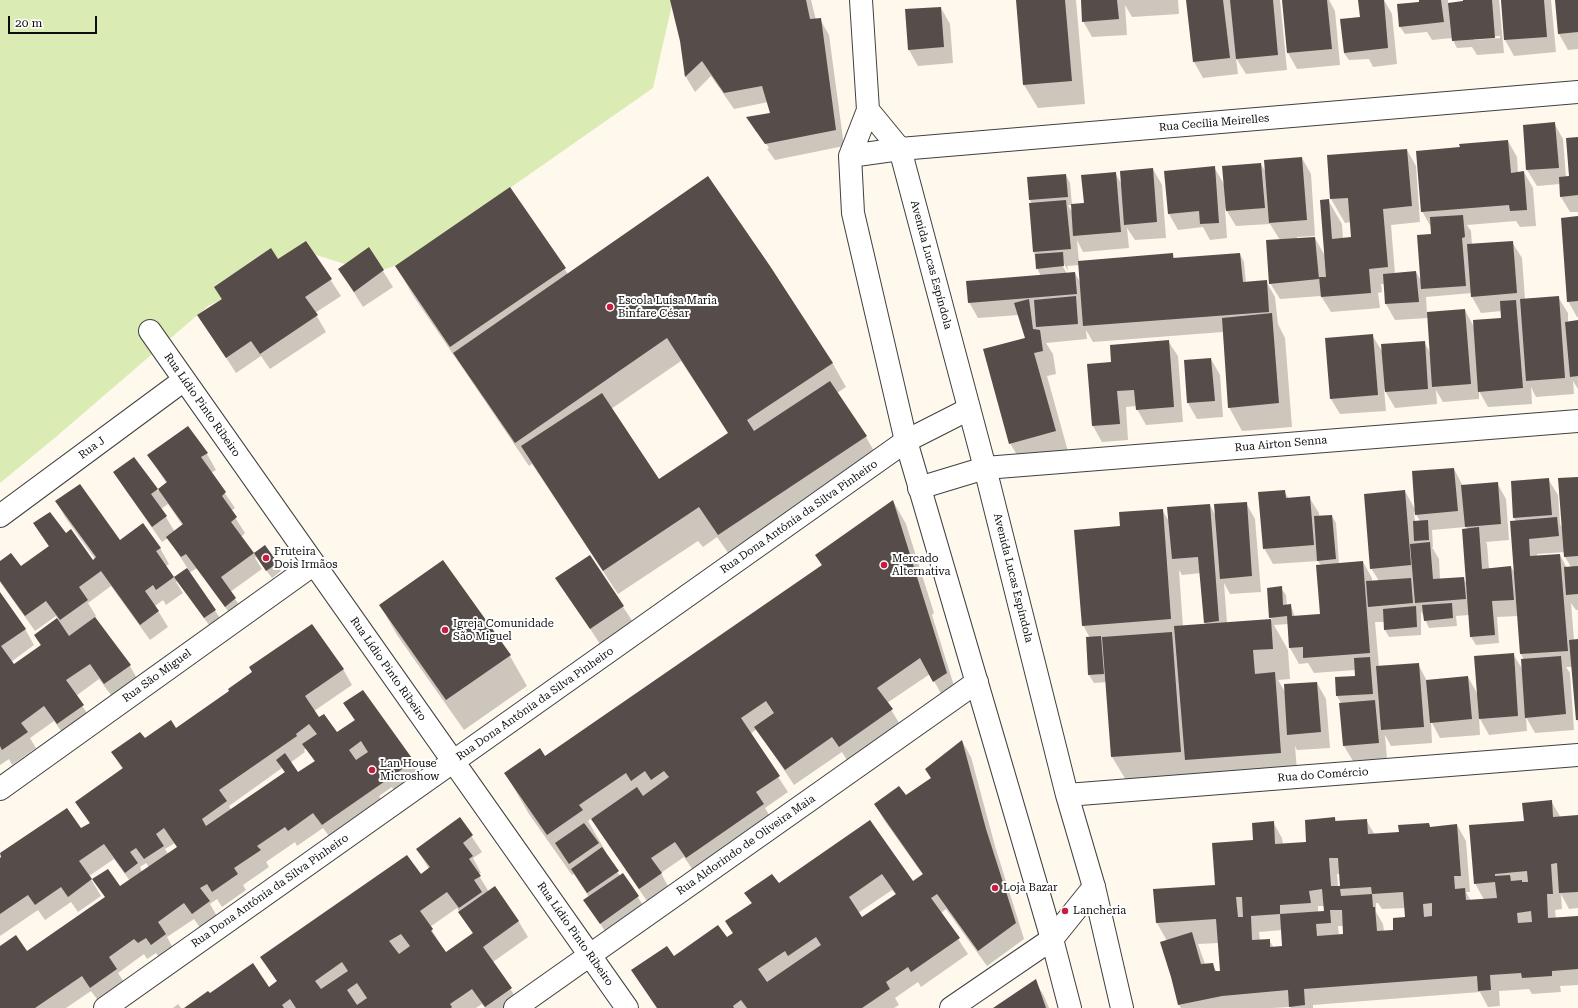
<!DOCTYPE html>
<meta charset="utf-8">
<style>
body{margin:0}
#map{position:relative;width:1578px;height:1008px;overflow:hidden;background:#fff8ed;font-family:"Roboto Serif",serif}
canvas{display:block}
.scale{position:absolute;left:8px;top:16px;width:89px;height:18px;box-sizing:border-box;border:2px solid #0d0d0d;border-top:0;padding-left:5px;font-size:12px;line-height:14px;white-space:nowrap;color:#0d0d0d;-webkit-text-stroke:3px #fff;paint-order:stroke}
</style>
<div id="map">
<canvas width="1578" height="1008"></canvas>
<div class="scale">20 m</div>
</div>
<script>
const c = document.querySelector('canvas').getContext('2d');
c.lineJoin = 'round';
function fillPath(path, color) { c.fillStyle = color; c.fill(path, 'evenodd'); }
const poly = rows => new Path2D(rows.map(r => 'M' + r).join(''));
function trace(path, color, width, dash) { c.strokeStyle = color; c.lineWidth = width; c.lineCap = dash ? 'butt' : 'round'; c.setLineDash(dash || []); c.stroke(path); }
function write(font, color, halo, rows, align = 'center') {
  c.font = font + ' "Roboto Serif",serif'; c.lineWidth = 4; c.setLineDash([]); c.textBaseline = 'middle'; c.strokeStyle = halo; c.fillStyle = color; for (const [text, x, y, turn = 0] of rows) {
    c.save(); c.translate(x, y); c.rotate((+turn || 0) * Math.PI / 180); c.textAlign = isNaN(turn) ? turn : align; if (halo) c.strokeText(text, 0, 0); c.fillText(text, 0, 0); c.restore();
  }
}
fillPath(poly([
 [0,0,673,0,653,88,401,264,373,273,313,254,208,306,57,436,0,483]
]), '#daecb4');
fillPath(poly([
 [676,0,811,0,816,20,820,19,829,35,844,146,775,160,767,149,769,148,758,132,756,132,748,118,771,114,768,102,734,109,711,76,695,92,686,77],
 [1017,0,1076,0,1085,104,1038,108,1024,85],
 [1082,0,1178,0,1179,14,1132,17,1125,5,1127,35,1092,37,1083,21],
 [1187,0,1230,0,1232,4,1231,0,1280,0,1287,70,1246,74,1236,58,1238,74,1203,78,1194,62],
 [1283,0,1329,0,1335,11,1340,65,1297,69,1288,53],
 [1359,0,1384,0,1392,14,1397,64,1373,67,1369,59,1349,60,1344,53,1361,18],
 [1420,0,1448,0,1448,4,1463,2,1464,0,1499,0,1504,53,1477,55,1472,47,1457,48,1452,38,1432,40,1427,32,1405,34,1400,27,1421,7],
 [1500,36,1500,38,1474,40,1474,38],
 [1502,0,1551,0,1556,52,1514,56,1505,40],
 [1556,0,1578,0,1578,49,1568,50,1559,34],
 [941,8,950,24,953,63,918,66,909,50],
 [1554,123,1563,139,1566,177,1570,177,1578,138,1578,212,1570,212,1561,197,1560,184,1537,186,1527,170,1524,126],
 [1508,141,1517,157,1518,173,1524,172,1533,188,1536,226,1520,227,1516,221,1467,225,1471,231,1472,245,1512,242,1522,258,1525,299,1558,297,1568,313,1568,322,1578,321,1578,389,1573,381,1574,394,1536,397,1531,387,1532,404,1488,407,1479,391,1479,399,1443,402,1436,390,1437,404,1395,408,1384,389,1386,411,1340,414,1331,399,1372,335,1383,353,1424,342,1431,354,1428,318,1395,320,1386,304,1384,284,1381,284,1382,292,1378,293,1380,308,1331,312,1321,296,1280,299,1270,283,1280,240,1270,224,1236,226,1225,208,1227,238,1210,240,1203,227,1178,230,1169,214,1214,167,1225,186,1261,164,1266,173,1302,158,1311,174,1315,236,1297,237,1297,239,1315,238,1325,256,1328,200,1342,224,1343,239,1352,238,1351,222,1345,223,1331,199,1328,156,1407,150,1416,166,1420,222,1391,225,1395,274,1416,272,1422,282,1433,235,1431,227,1422,211,1461,148],
 [1472,293,1472,297,1481,313,1502,311,1503,319,1474,327,1465,310,1427,313,1426,297],
 [1153,169,1162,185,1166,238,1135,240,1127,228,1129,248,1083,252,1077,240,1079,262,1173,254,1175,259,1240,254,1244,262,1246,283,1266,281,1275,297,1278,324,1285,338,1292,427,1242,431,1229,407,1223,332,1093,342,1086,330,1087,339,1046,343,1053,354,1056,374,1047,376,1069,455,1024,467,1010,443,1026,339,1019,315,978,318,969,302,1041,276,1037,268,1034,252,1032,204,1030,200,1028,178,1066,175,1070,183,1072,205,1085,203,1115,173,1122,185],
 [1068,205,1072,205,1072,212],
 [1063,262,1068,271,1067,266,1080,265,1081,284,1075,273,1067,274,1061,263],
 [510,189,568,274,770,267,833,364,846,387,837,393,866,437,883,467,736,564,717,537,703,547,698,541,618,594,532,464,529,466,468,376,414,297,396,266],
 [681,361,729,434,658,480,611,409],
 [1578,217,1578,317,1577,317,1568,301],
 [306,242,341,296,315,313,326,332,270,369,261,356,236,373,199,316,222,300,215,288,278,261],
 [369,249,393,287,363,307,339,269],
 [1168,341,1178,356,1183,422,1146,425,1137,409,1136,406,1126,407,1128,440,1102,442,1093,426,1088,364,1112,363],
 [1211,359,1220,375,1223,417,1197,419,1188,403],
 [188,428,207,454,216,470,211,473,235,508,231,511,245,533,241,537,253,554,265,547,281,571,272,578,256,557,255,558,262,569,230,592,240,606,230,614,197,568,189,573,220,618,209,625,177,581,176,582,183,593,166,605,163,600,155,606,168,627,150,640,111,586,88,603,96,616,95,617,130,666,139,682,114,699,99,679,76,696,92,721,67,739,54,721,30,738,36,748,12,765,9,759,0,765,0,594,25,629,34,645,11,662,14,665,41,646,35,636,58,619,56,616,35,631,0,582,0,562,20,567,49,547,34,524,66,535,93,561,95,559,65,517,56,501,120,542,160,548,169,564,166,566,174,578,188,569,168,538,162,542,124,488,115,472,134,458,158,491,167,484,149,456],
 [168,504,183,526,175,532,161,509],
 [1454,469,1463,486,1497,483,1506,499,1509,540,1486,542,1487,544,1489,569,1511,567,1515,574,1516,521,1514,518,1548,479,1558,495,1560,524,1563,529,1578,478,1578,610,1576,610,1571,603,1574,640,1578,640,1578,722,1577,720,1572,667,1566,667,1570,673,1574,730,1535,733,1526,717,1527,731,1489,735,1479,717,1480,735,1440,738,1431,721,1432,743,1391,746,1385,735,1387,759,1353,761,1344,746,1341,703,1337,696,1356,677,1355,670,1314,673,1308,663,1299,664,1290,648,1288,624,1274,625,1288,650,1290,679,1278,680,1285,692,1317,683,1326,699,1330,748,1297,750,1295,746,1298,783,1126,780,1112,757,1107,682,1094,683,1089,675,1087,638,1090,638,1083,625,1121,527,1162,510,1170,523,1210,505,1216,517,1246,503,1255,519,1261,592,1230,594,1224,583,1227,623,1272,620,1270,617,1281,588,1286,595,1287,606,1291,606,1295,617,1321,615,1321,565,1318,561,1273,564,1264,548,1284,491,1289,499,1309,497,1319,513,1319,517,1332,516,1336,523,1339,564,1363,562,1372,578,1372,582,1379,581,1371,568,1405,491,1416,511],
 [1414,511,1420,521,1415,522],
 [1466,527,1467,529,1467,584,1463,578,1440,580,1439,559,1432,547,1433,547,1432,530],
 [1565,552,1565,557,1571,567,1567,568,1560,555,1537,556,1537,554],
 [1179,570,1182,575,1201,573,1205,622,1206,625,1183,627],
 [1421,611,1429,628,1457,626,1456,616,1469,615,1471,637,1476,645,1499,643,1497,617,1518,616,1521,654,1524,660,1523,670,1513,654,1478,695,1468,677,1427,681,1418,664,1379,667,1375,622,1384,622,1385,630,1389,637,1421,635],
 [893,501,906,524,934,613,932,615,955,689,943,697,930,674,887,703,901,726,848,762,842,752,794,785,757,729,750,734,788,792,765,808,772,820,695,873,684,857,661,873,670,890,649,904,602,835,592,818,588,821,606,852,605,853,620,876,623,874,648,913,610,939,585,900,589,897,574,874,572,875,529,814,505,773,545,757,822,566,816,555],
 [589,556,633,622,600,644,557,578],
 [443,561,510,656,527,686,464,730,397,635,380,605],
 [343,669,352,685,314,711,319,719,336,733,355,721,344,704,413,761,422,777,397,795,392,787,379,796,384,804,332,840,323,828,297,846,295,842,266,862,269,867,243,885,246,890,222,907,217,899,210,904,218,918,201,929,194,919,167,937,174,950,161,960,156,953,147,959,144,954,118,973,126,985,100,1003,91,991,66,1008,0,1008,0,947,27,952,130,881,114,859,89,876,101,896,78,912,71,902,45,920,38,910,0,936,0,859,81,830,90,824,77,802,123,770,112,752,144,739,176,730],
 [306,748,315,762,298,774,290,763,305,752,304,750],
 [282,768,285,773,231,810,229,806],
 [175,843,178,847,168,854,165,849],
 [146,863,149,867,142,872,140,867],
 [962,741,971,757,995,846,1024,939,987,966,946,909,941,913,968,954,921,987,918,982,895,998,899,1005,894,1008,657,1008,633,971,726,938,733,934,726,922,752,904,745,893,778,885,870,821,913,883,923,875,884,820,875,804,906,797,932,779],
 [892,890,896,895,862,918,858,913],
 [1551,801,1561,818,1578,816,1578,908,1569,909,1561,894,1562,909,1555,910,1556,919,1578,917,1578,985,1560,986,1561,992,1532,994,1529,989,1499,991,1500,1006,1488,1007,1480,992,1313,1005,1313,1008,1291,1008,1290,1007,1272,1008,1181,1008,1179,1005,1167,941,1157,923,1154,890,1216,886,1254,841,1273,822,1282,838,1283,844,1307,843,1335,818,1337,822,1366,820,1375,835,1400,833,1429,824,1430,828,1457,825,1466,841,1470,892,1466,892,1471,901,1484,900,1475,883,1525,822],
 [1337,874,1340,874,1341,886,1338,887],
 [1376,903,1378,903,1382,909,1405,908,1406,918,1395,931,1384,932,1383,924,1376,912],
 [1318,906,1325,906,1325,912,1318,912],
 [1338,926,1344,926,1344,935,1339,936],
 [1282,930,1283,947,1274,948,1269,940,1260,941,1259,932],
 [1219,943,1221,972,1217,972,1212,964,1205,964,1198,944],
 [460,819,482,852,473,858,481,873,478,874,489,892,495,888,519,922,528,937,493,962,520,1004,515,1008,485,1008,482,1004,476,1008,186,1008,210,995,269,988,277,982,262,958,420,875,429,869,417,849],
 [457,908,473,934,446,953,430,927],
 [1035,981,1044,996,1049,1008,995,1008],
 [178,1004,181,1008,173,1008]
]), '#0003');
fillPath(poly([
 [670,0,806,0,810,19,821,18,836,130,765,144,746,117,770,113,762,86,724,93,702,61,685,77,680,41],
 [1016,0,1065,0,1072,81,1023,85],
 [1081,0,1117,0,1119,19,1082,22],
 [1186,0,1223,0,1230,58,1193,62],
 [1230,0,1273,0,1278,55,1236,59],
 [1282,0,1327,0,1332,49,1287,53],
 [1358,0,1384,0,1388,48,1344,53,1340,19,1360,17],
 [1419,0,1441,0,1444,22,1399,27,1397,4,1419,2],
 [1463,0,1492,0,1495,38,1452,41,1448,3,1463,1],
 [1501,0,1544,0,1547,37,1504,40],
 [1555,0,1578,0,1578,32,1558,34],
 [941,7,944,47,908,50,905,9],
 [1555,122,1559,168,1526,170,1523,125],
 [1578,137,1578,195,1560,197,1559,177,1569,176,1566,138],
 [1508,140,1511,173,1524,171,1527,210,1510,211,1509,205,1421,212,1416,151,1460,147,1459,144],
 [1407,149,1412,206,1383,209,1388,267,1369,269,1371,293,1321,297,1319,277,1326,277,1320,200,1329,199,1332,239,1351,237,1348,198,1330,199,1327,155],
 [1302,157,1307,220,1269,223,1264,160],
 [1261,163,1265,208,1226,211,1222,166],
 [1215,166,1219,223,1200,224,1199,211,1168,214,1164,171],
 [1153,168,1157,222,1124,225,1120,171],
 [1116,172,1121,232,1073,236,1071,204,1084,203,1081,175],
 [1066,174,1068,197,1029,200,1027,177],
 [708,176,770,266,833,363,747,420,754,431,830,381,867,436,718,535,699,507,603,571,521,446,602,393,659,479,728,433,667,338,515,443,453,353],
 [510,187,566,268,450,347,395,266],
 [1066,200,1071,249,1033,252,1029,203],
 [1463,215,1465,237,1462,238,1466,286,1421,289,1417,235,1431,234,1430,217],
 [1578,216,1578,301,1567,302,1561,218],
 [1315,237,1319,279,1269,284,1266,240],
 [306,241,332,279,305,297,318,315,260,354,251,341,226,358,197,315,222,299,214,287,271,248,278,259],
 [1513,241,1517,293,1471,297,1467,244],
 [369,247,384,270,354,292,338,269],
 [1063,252,1064,266,1036,269,1035,254],
 [1173,253,1173,258,1240,253,1243,282,1267,280,1269,312,1083,326,1078,261],
 [1416,271,1419,302,1385,304,1383,274],
 [1075,272,1077,294,968,303,966,281],
 [1076,296,1078,324,1036,327,1034,300],
 [1559,296,1565,378,1526,381,1520,299],
 [1029,299,1033,329,1040,330,1043,351,1034,353,1056,431,1009,444,983,349,1025,338,1014,303],
 [1516,300,1523,388,1478,392,1473,320,1501,318,1500,301],
 [1465,309,1471,384,1432,387,1427,312],
 [1272,313,1279,403,1228,408,1222,318],
 [1578,320,1578,376,1570,377,1565,322],
 [1373,334,1378,395,1330,399,1325,338],
 [1169,340,1174,407,1136,410,1134,390,1117,391,1120,424,1092,426,1087,364,1111,362,1110,345],
 [1425,341,1428,389,1385,392,1381,344],
 [1211,358,1215,401,1187,403,1184,360],
 [188,426,208,453,201,457,226,492,222,496,237,517,231,522,254,553,265,545,278,563,266,571,254,553,221,577,236,598,225,607,186,554,181,557,166,537,183,524,158,489,167,482,147,455],
 [134,457,158,489,151,494,167,516,152,527,113,472],
 [1454,468,1458,511,1415,515,1412,471],
 [1578,477,1578,556,1564,557,1558,478],
 [1549,478,1552,515,1513,518,1511,481],
 [1498,482,1501,524,1465,527,1461,485],
 [80,484,120,540,143,523,161,548,156,551,174,577,156,590,153,585,145,591,159,611,140,625,101,571,79,587,88,600,60,620,46,601,25,616,0,581,0,561,11,553,21,566,49,546,33,523,50,512,66,533,71,529,93,560,96,557,55,501],
 [1285,490,1286,498,1310,496,1314,545,1263,549,1258,492],
 [1405,490,1411,565,1370,569,1364,494],
 [893,500,947,673,933,682,920,658,877,688,893,709,839,747,832,737,785,770,754,727,774,713,766,701,741,718,780,776,756,792,764,804,686,858,675,842,651,858,662,873,639,889,591,819,637,787,643,796,669,777,664,771,651,780,645,771,631,781,626,773,579,805,583,810,547,835,504,773,540,748,545,756,822,565,815,555],
 [1247,502,1252,576,1220,579,1214,504],
 [1210,504,1219,621,1204,623,1198,557,1172,559,1167,507],
 [1163,509,1171,619,1082,626,1074,530,1120,526,1119,512],
 [1332,515,1336,559,1317,561,1314,516],
 [1557,517,1559,536,1529,539,1530,556,1560,554,1568,651,1520,654,1510,521],
 [1428,520,1429,540,1414,541,1413,521],
 [1479,527,1482,569,1511,566,1514,600,1492,601,1495,635,1470,637,1462,529],
 [1430,542,1433,579,1464,577,1466,599,1415,603,1410,544],
 [590,555,624,606,590,629,555,578],
 [443,560,511,655,446,700,379,605],
 [1363,561,1370,653,1303,658,1303,647,1289,648,1287,616,1269,618,1267,588,1282,586,1283,605,1291,604,1292,616,1320,614,1316,565],
 [1578,566,1578,594,1566,595,1564,567],
 [187,568,216,610,204,618,174,577],
 [1411,578,1413,603,1368,607,1366,581],
 [0,592,26,629,1,646,14,664,41,645,34,635,57,618,69,636,95,617,131,665,104,684,90,664,66,680,84,705,57,724,44,706,21,723,28,732,2,750,0,746],
 [1452,603,1453,618,1424,621,1422,605],
 [1416,606,1417,627,1384,630,1383,609],
 [1271,619,1273,649,1253,650,1255,674,1275,672,1281,753,1185,760,1174,626],
 [312,624,344,669,305,696,319,717,324,714,337,732,355,720,343,703,363,690,414,761,322,825,313,813,288,831,285,827,257,846,261,850,234,868,238,874,212,892,207,884,200,888,210,901,192,914,184,903,158,922,166,934,151,945,146,938,138,943,134,939,109,957,117,969,90,988,82,976,35,1008,0,1008,0,946,16,935,27,951,105,897,92,879,108,869,120,886,177,847,164,828,156,834,164,846,144,859,136,848,130,852,138,863,125,873,104,844,79,861,92,879,68,897,61,887,35,905,28,895,0,914,0,858,1,857,0,853,67,808,81,828,90,823,75,802,123,768,111,752,140,732,145,738,171,720,176,728,229,691,228,689,252,672,249,667],
 [309,724,317,734,302,744,315,761,298,772,285,753,276,760,285,772,206,826,202,819,227,801,219,790,297,736,296,734],
 [361,741,368,752,356,760,349,750],
 [1172,632,1181,752,1111,757,1102,637],
 [1101,636,1104,674,1088,675,1086,637],
 [1578,639,1578,720,1576,720,1569,640],
 [1514,653,1518,716,1479,719,1474,656],
 [1561,656,1566,714,1525,718,1521,659],
 [1370,657,1373,694,1336,696,1335,677,1355,676,1354,658],
 [1419,663,1424,727,1381,730,1376,666],
 [1468,676,1472,719,1430,723,1426,680],
 [1317,682,1321,732,1287,735,1284,684],
 [1375,700,1379,743,1343,746,1339,703],
 [962,740,986,829,1016,923,978,951,937,894,931,898,960,938,911,972,908,967,886,982,890,989,862,1008,747,1008,741,1000,733,1006,734,1008,657,1008,631,970,667,946,674,956,718,925,727,937,733,933,725,921,752,903,744,893,772,874,779,883,870,820,913,881,923,874,874,804,899,786,906,795,931,778,925,769],
 [882,874,896,894,862,917,849,897],
 [816,937,821,945,767,982,758,969,785,951,788,956],
 [1552,800,1553,817,1578,815,1578,892,1559,893,1557,863,1551,864,1553,894,1547,894,1548,918,1578,916,1578,969,1552,971,1552,976,1522,978,1521,973,1490,975,1491,990,1478,991,1477,976,1304,989,1305,1005,1289,1007,1288,990,1222,996,1178,1005,1171,977,1160,942,1192,932,1201,964,1213,963,1215,971,1220,971,1216,919,1156,923,1153,889,1215,885,1212,843,1253,840,1252,823,1274,821,1275,844,1306,842,1305,820,1335,817,1335,821,1367,819,1368,834,1399,832,1398,825,1429,823,1430,827,1457,824,1461,876,1454,876,1455,889,1465,888,1466,900,1497,898,1495,882,1474,884,1469,825,1524,821,1522,803],
 [1329,858,1338,858,1340,886,1331,886],
 [1527,871,1528,882,1522,882,1522,880,1511,881,1510,875,1495,876,1495,874],
 [1371,887,1372,894,1403,892,1405,917,1393,918,1393,930,1377,931,1375,907,1373,907,1372,894,1341,896,1340,889],
 [1322,889,1324,911,1280,914,1280,905,1311,903,1309,891],
 [1236,897,1242,897,1243,917,1238,917],
 [1432,903,1432,916,1424,917,1423,904],
 [1330,910,1342,910,1343,934,1317,936,1316,924,1331,923],
 [1531,911,1532,922,1518,923,1517,913],
 [1280,914,1282,946,1270,947,1270,939,1252,940,1251,916],
 [460,817,473,835,463,843,473,856,469,859,481,876,474,880,482,892,459,908,447,892,420,911,433,929,431,931,446,952,473,933,458,912,495,886,519,921,483,947,512,988,485,1007,472,989,450,1004,452,1007,451,1008,296,1008,290,999,282,1005,284,1008,184,1008,208,991,210,993,253,963,269,987,277,981,260,957,407,855,421,874,430,867,416,849],
 [401,934,410,946,399,954,389,941],
 [342,962,348,971,321,989,315,981],
 [357,983,367,998,357,1005,347,990],
 [584,823,599,843,569,864,555,843],
 [602,847,619,871,587,893,571,869],
 [623,873,639,896,600,924,583,900],
 [1036,979,1046,1008,993,1008]
]), '#564c49');
const minor = poly([
 [150,331,627,1008],
 [919,488,985,468,1578,421],
 [0,516,184,380],
 [0,789,314,564],
 [105,1008,906,441,969,409],
 [515,1008,977,682],
 [951,1008,1052,939,1094,887]
]);
const tertiary = poly([
 [861,0,868,110,850,156,853,213,906,441,1052,939,1070,1008],
 [868,110,900,149,985,468,1067,795,1094,887,1122,1008],
 [850,156,900,149,1578,92],
 [1067,795,1578,755]
]);
trace(minor, '#404040', 24);
trace(tertiary, '#404040', 24);
trace(minor, '#fff', 22);
trace(tertiary, '#fff', 22);
for (const [x, y, r, color] of [
 [610,307,4,"#c51d41"],
 [266,558,4,"#c51d41"],
 [884,565,4,"#c51d41"],
 [445,630,4,"#c51d41"],
 [372,770,4,"#c51d41"],
 [995,888,4,"#c51d41"],
 [1065,911,4,"#c51d41"]
]) { const dot = new Path2D(); dot.arc(x, y, r, 0, 2 * Math.PI); c.fillStyle = color; c.fill(dot); trace(dot, '#fff', 1.5); }
write('11px', '#0d0d0d', '#fff', [
 ["Rua Cecília Meirelles",1214,123,-5],
 ["Avenida Lucas Espíndola",931,265,75],
 ["Rua Lídio Pinto Ribeiro",202,405,55],
 ["Rua Airton Senna",1281,444,-5],
 ["Rua J",92,448,-36],
 ["Rua Dona Antônia da Silva Pinheiro",799,517,-35],
 ["Avenida Lucas Espíndola",1013,578,76],
 ["Rua Lídio Pinto Ribeiro",388,669,55],
 ["Rua São Miguel",157,676,-36],
 ["Rua Dona Antônia da Silva Pinheiro",535,704,-35],
 ["Rua do Comércio",1323,775,-4],
 ["Rua Aldorindo de Oliveira Maia",746,845,-35],
 ["Rua Dona Antônia da Silva Pinheiro",270,891,-35],
 ["Rua Lídio Pinto Ribeiro",575,934,55]
]);
write('11px', '#0d0d0d', '#fff', [
 ["Escola Luísa Maria",618,301],
 ["Binfare César",618,314],
 ["Fruteira",274,552],
 ["Dois Irmãos",274,565],
 ["Mercado",892,559],
 ["Alternativa",892,572],
 ["Igreja Comunidade",453,624],
 ["São Miguel",453,637],
 ["Lan House",380,764],
 ["Microshow",380,777],
 ["Loja Bazar",1003,888],
 ["Lancheria",1073,911]
], 'left');
</script>
